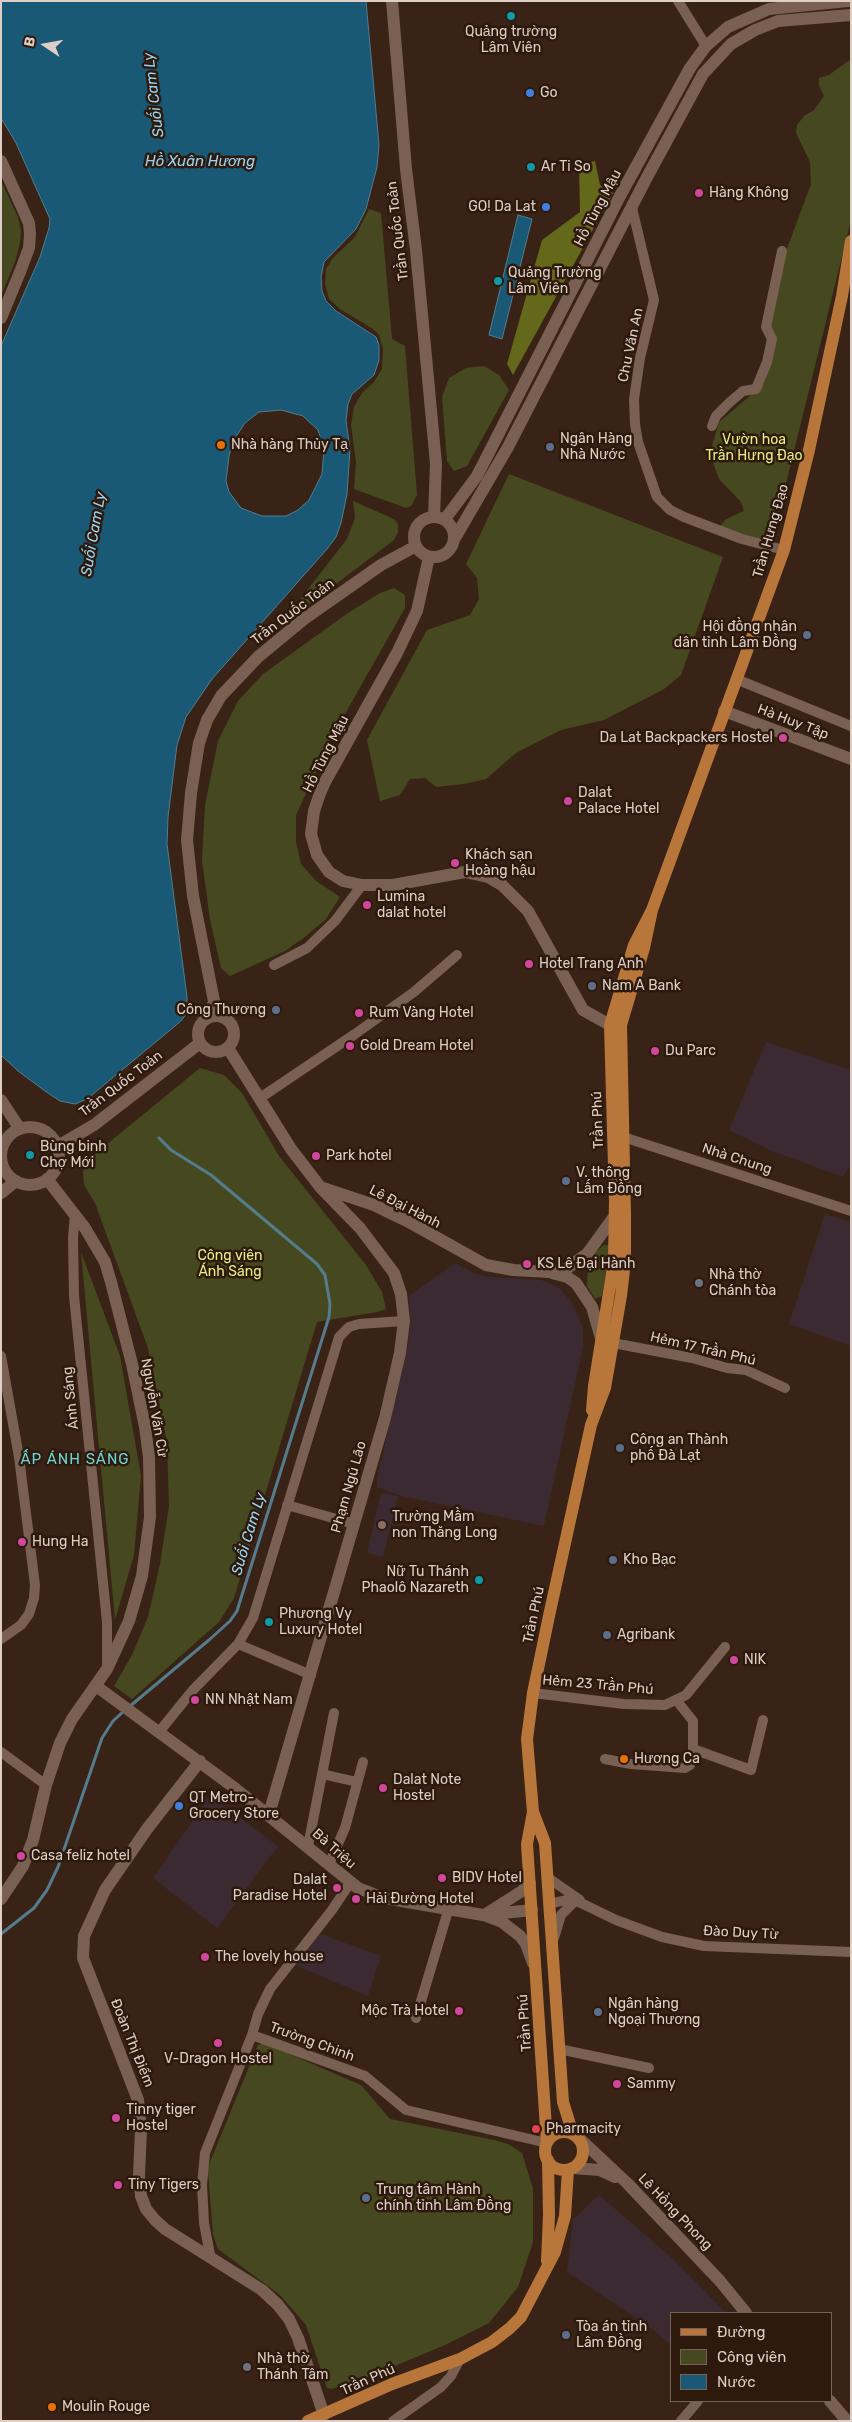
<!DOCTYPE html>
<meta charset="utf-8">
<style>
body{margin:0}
#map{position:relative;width:852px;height:2422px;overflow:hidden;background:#392316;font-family:Rubik,sans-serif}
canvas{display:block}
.frame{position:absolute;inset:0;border:2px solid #ddcec6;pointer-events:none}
.legend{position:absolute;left:670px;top:2312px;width:162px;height:90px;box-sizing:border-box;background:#2e190d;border:1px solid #746157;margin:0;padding:6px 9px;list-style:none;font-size:15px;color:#ddcec6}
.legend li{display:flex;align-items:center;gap:10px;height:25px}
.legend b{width:25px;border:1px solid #746157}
.north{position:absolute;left:20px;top:20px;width:50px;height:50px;-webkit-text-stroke:4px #2e190d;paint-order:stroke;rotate:282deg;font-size:14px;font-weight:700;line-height:20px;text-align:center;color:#ddcec6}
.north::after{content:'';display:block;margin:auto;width:18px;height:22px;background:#ddcec6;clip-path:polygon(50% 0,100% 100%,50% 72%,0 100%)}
</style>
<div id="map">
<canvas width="852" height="2422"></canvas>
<div class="frame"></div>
<ul class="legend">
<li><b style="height:6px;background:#b9763a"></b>Đường</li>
<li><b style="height:14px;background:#464920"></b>Công viên</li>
<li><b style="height:14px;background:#195975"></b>Nước</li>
</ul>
<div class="north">B</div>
</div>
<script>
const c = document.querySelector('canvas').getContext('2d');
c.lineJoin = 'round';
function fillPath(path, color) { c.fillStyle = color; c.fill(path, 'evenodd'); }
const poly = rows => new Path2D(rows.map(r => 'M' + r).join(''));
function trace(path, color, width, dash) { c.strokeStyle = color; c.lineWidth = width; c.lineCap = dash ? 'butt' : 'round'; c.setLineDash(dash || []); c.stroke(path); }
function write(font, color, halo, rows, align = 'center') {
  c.font = font + ' Rubik,sans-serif'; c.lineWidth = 5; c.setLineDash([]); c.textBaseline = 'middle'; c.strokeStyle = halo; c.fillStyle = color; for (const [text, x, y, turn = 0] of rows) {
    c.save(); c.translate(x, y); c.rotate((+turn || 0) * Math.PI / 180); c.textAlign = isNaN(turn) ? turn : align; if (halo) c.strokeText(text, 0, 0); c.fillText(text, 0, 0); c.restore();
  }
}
fillPath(poly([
 [766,1042,851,1070,851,1164,843,1177,767,1149,729,1130],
 [825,1214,851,1222,851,1346,789,1324],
 [455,1263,474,1273,488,1277,541,1280,550,1283,560,1289,572,1303,583,1327,583,1347,544,1526,401,1496,377,1487,377,1479,407,1350,410,1329,409,1296],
 [381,1493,398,1496,383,1557,367,1553],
 [210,1796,278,1846,217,1928,153,1878],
 [318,1933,381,1956,368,1996,295,1965],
 [599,2195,673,2259,726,2313,671,2313,671,2345,651,2328,567,2272,573,2219]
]), '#3c2a32');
fillPath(poly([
 [851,59,851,220,771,544,720,526,726,519,744,511,741,502,719,479,711,457,712,446,719,422,764,384,775,346,770,327,785,254,811,184,810,162,796,133,797,125,804,116,814,110,824,96,819,86,819,78,829,75],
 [1,181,18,217,21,231,20,243,15,262,1,296],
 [369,209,381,213,392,339,405,346,417,495,411,506,406,508,354,489,356,462,351,425,354,407,362,393,374,382,382,369,383,349,379,335,373,329,340,309,329,299,325,284,326,269,333,258,355,237],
 [484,366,499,375,509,390,467,466,454,471,447,461,442,397,449,378,466,368],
 [509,474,723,557,681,675,664,689,604,720,561,730,516,753,486,779,464,784,436,787,425,778,410,779,400,795,380,801,367,740,427,630,470,615,479,599,477,578,466,564],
 [353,501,394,519,398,524,398,532,394,540,278,628,347,539,355,518],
 [394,588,405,595,405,608,333,735,296,815,296,842,301,864,316,881,340,897,326,919,306,936,285,951,230,976,221,968,210,920,202,860,205,805,218,741,238,701,263,674,348,613,380,593],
 [200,1068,224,1075,242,1093,279,1156,366,1265,382,1292,386,1309,377,1312,317,1322,234,1598,219,1622,132,1699,114,1686,132,1655,148,1617,160,1564,169,1506,167,1442,148,1348,95,1203,84,1185,83,1172,90,1158],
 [604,1245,611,1245,613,1250,606,1271,602,1296,595,1299,587,1286,588,1266,595,1252],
 [81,1252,120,1356,141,1476,134,1555,115,1620],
 [264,2043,361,2085,390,2119,494,2140,508,2144,522,2153,533,2189,533,2242,518,2287,489,2323,445,2345,364,2379,332,2389,327,2388,306,2325,280,2295,218,2249,213,2234,208,2172,210,2162,258,2045]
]), '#464920');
fillPath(poly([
 [595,161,600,185,613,193,513,375,507,364,542,240,580,212,579,166]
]), '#64681b');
const water = poly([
 [1,1,366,1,379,145,377,167,366,209,356,229,324,262,321,277,322,291,326,301,336,311,376,337,379,345,379,360,374,375,352,394,348,404,346,421,350,449,347,494,341,523,336,537,327,549,212,679,186,717,177,745,168,817,167,844,187,997,187,1013,181,1021,87,1099,75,1104,60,1101,45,1091,18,1071,1,1055,1,346,40,257,49,228,50,219,16,143,1,118,1,1],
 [281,410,303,416,318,430,324,448,322,474,309,500,298,510,286,516,262,516,241,508,229,492,226,481,229,456,233,441,245,423,259,412,281,410],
 [518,215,532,219,502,339,489,335,518,215]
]);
fillPath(water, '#195975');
trace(water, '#547c8d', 1);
trace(poly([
 [129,1707,209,1640,230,1621,237,1611,329,1317,330,1304,325,1275,317,1264,211,1175,171,1150,159,1138],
 [1,1934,34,1908,47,1890,58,1867,102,1738,113,1721,124,1711]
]), '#547c8d', 3);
trace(poly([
 [678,1,706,46],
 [632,208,654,300,640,358,634,399,635,424,638,442,657,497,670,510,684,517,742,539,784,550],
 [712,426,716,416,730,402,743,391,756,389,767,362,772,339,766,327,782,251],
 [736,679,851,726],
 [274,965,307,948,335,921,362,885],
 [260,1098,355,1034,414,992,457,955],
 [617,1135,851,1211],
 [1,1156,2,1156],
 [75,1214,73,1238,74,1296,107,1622,107,1666],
 [613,1343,692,1358,727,1368,746,1370,785,1388],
 [1,1356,19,1457,35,1585,34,1598,29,1614,21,1625,1,1639],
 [287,1505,354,1524],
 [238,1644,311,1675],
 [533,1693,624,1704,665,1705,686,1695,725,1647],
 [159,1732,193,1690,238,1644,253,1618,339,1337,349,1327,359,1324,404,1321],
 [693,1749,751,1770,763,1720],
 [1,1752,46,1785],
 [605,1759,631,1764,685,1768,690,1765,693,1759,693,1721,677,1701],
 [322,1774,357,1782],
 [308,1846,334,1713],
 [329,1864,345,1828,363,1762],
 [547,1877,580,1900],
 [549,1904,566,1900,579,1902,616,1920,662,1937,704,1946,851,1952],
 [554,1938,561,1915,575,1901],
 [416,2018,448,1911],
 [252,2035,258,2014,270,1989,332,1910,350,1883],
 [559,2049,649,2068],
 [210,2255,204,2223,202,2185,205,2153,252,2035,365,2076,406,2110,547,2143],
 [393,2421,441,2387,451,2376,460,2359],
 [681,2421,698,2401]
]), '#7a6052', 10);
trace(poly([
 [429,557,417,611,397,653,325,782,319,796,314,811,311,834,317,855,329,872,343,881,362,885,393,885,465,872,488,877,502,885,528,911,583,1010,610,1025,620,1025],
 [724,711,851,759],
 [228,1048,291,1149,321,1188,360,1228,394,1273,401,1294,404,1321,400,1353,385,1418,269,1814],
 [323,1188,374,1205,407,1221,486,1265,513,1270,550,1272,566,1269,587,1254,616,1214,619,1214],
 [1,1193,16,1181],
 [552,1273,567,1277,576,1283,592,1307,601,1338],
 [96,1686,232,1786,358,1888,384,1898,483,1915,532,1910],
 [200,1761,147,1829,105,1890,84,1936,83,1958,138,2100,141,2130,139,2175,141,2196,146,2209,155,2220,165,2229,262,2290,278,2305,289,2319,298,2338,324,2415],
 [486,1914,522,1891,530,1883],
 [486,1916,502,1922,520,1936,526,1944,533,1963],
 [578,2137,627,2183,720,2281,746,2313],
 [573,2168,600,2170,615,2177],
 [830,2401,847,2421]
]), '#7a6052', 12);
trace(poly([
 [392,1,406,169,416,250,436,464,434,517],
 [1,161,29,223,30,234,29,248,20,272,1,318],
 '414 537a20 20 0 1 1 40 0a20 20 0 1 1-40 0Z',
 [445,519,477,476,620,196,690,68,706,46,728,27,769,9,848,1],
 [455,538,508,447,646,179,703,74,731,44,755,30,778,21,851,15],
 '198 1034a18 18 0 1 1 36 0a18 18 0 1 1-36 0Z',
 [210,1017,214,1001,193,896,187,840,191,793,199,743,207,720,221,696,258,657,304,619,381,565,416,546],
 [1,1100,20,1129],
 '1 1156a29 29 0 1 1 58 0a29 29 0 1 1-58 0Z',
 [58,1146,94,1125,200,1043],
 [1,1899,23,1866,33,1840,46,1785,60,1743,72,1719,107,1669,129,1621,142,1576,150,1517,149,1457,145,1427,132,1364,111,1282,105,1262,85,1228,47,1179]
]), '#7a6052', 12);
trace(poly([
 [592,1410,594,1386,614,1261,615,1201,610,1025,634,945,652,910,784,550,809,450,842,296,851,241],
 [533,1812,527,1844,547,2143],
 '545 2151a19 19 0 1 1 38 0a19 19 0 1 1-38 0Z',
 [573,2134,563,2102,545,1843,533,1812,527,1739,533,1693,549,1616,591,1425,605,1388,621,1296,625,1261,625,1214,621,1025,644,948,652,910],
 [547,2261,549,2215,548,2160],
 [308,2421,392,2384,460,2359,492,2342,510,2328,521,2317,555,2252,565,2216,568,2170]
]), '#b9763a', 12);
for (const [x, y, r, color] of [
 [511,16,5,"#0f9aa8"],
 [530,93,5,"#3f7fe0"],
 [531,167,5,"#0f9aa8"],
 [699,193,5,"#d1479c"],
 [546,207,5,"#3f7fe0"],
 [498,281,5,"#0f9aa8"],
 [221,445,5,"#e8710a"],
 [550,447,5,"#5c6f8a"],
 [807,635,5,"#5c6f8a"],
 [783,738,5,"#d1479c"],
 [568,801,5,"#d1479c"],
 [455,863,5,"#d1479c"],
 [367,905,5,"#d1479c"],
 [529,964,5,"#d1479c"],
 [592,986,5,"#5c6f8a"],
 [276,1010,5,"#5c6f8a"],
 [359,1013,5,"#d1479c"],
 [350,1046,5,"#d1479c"],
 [655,1051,5,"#d1479c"],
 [30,1155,5,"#0f9aa8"],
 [316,1156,5,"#d1479c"],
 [566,1181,5,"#5c6f8a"],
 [527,1264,5,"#d1479c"],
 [699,1283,5,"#6b7280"],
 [620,1448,5,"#5c6f8a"],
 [382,1525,5,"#8d6e63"],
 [22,1542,5,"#d1479c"],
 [613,1560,5,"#5c6f8a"],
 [479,1580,5,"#0f9aa8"],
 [269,1622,5,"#0f9aa8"],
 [607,1635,5,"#5c6f8a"],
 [734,1660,5,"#d1479c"],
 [195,1700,5,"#d1479c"],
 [624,1759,5,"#e8710a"],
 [383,1788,5,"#d1479c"],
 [179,1806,5,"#3f7fe0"],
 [21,1856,5,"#d1479c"],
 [442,1878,5,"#d1479c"],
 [337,1888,5,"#d1479c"],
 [356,1899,5,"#d1479c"],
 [205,1957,5,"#d1479c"],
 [459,2011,5,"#d1479c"],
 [598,2012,5,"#5c6f8a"],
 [218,2043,5,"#d1479c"],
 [617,2084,5,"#d1479c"],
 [116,2118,5,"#d1479c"],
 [536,2129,5,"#e0444e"],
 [118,2185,5,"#d1479c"],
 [366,2198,5,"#5c6f8a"],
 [566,2335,5,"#5c6f8a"],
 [247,2367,5,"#6b7280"],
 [52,2407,5,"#e8710a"]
]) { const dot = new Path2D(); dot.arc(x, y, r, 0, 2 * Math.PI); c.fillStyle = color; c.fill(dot); trace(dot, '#2e190d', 2); }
write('14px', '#ddcec6', '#2e190d', [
 ["Quảng trường",511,32,"center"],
 ["Lâm Viên",511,48,"center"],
 ["Go",540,93],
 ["Ar Ti So",541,167],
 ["Hàng Không",709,193],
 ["GO! Da Lat",536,207,"right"],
 ["Quảng Trường",508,273],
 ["Lâm Viên",508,289],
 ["Ngân Hàng",560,439],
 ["Nhà Nước",560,455],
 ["Nhà hàng Thủy Tạ",231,445],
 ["Hội đồng nhân",797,627,"right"],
 ["dân tỉnh Lâm Đồng",797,643,"right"],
 ["Da Lat Backpackers Hostel",773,738,"right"],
 ["Dalat",578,793],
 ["Palace Hotel",578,809],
 ["Khách sạn",465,855],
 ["Hoàng hậu",465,871],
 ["Lumina",377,897],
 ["dalat hotel",377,913],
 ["Hotel Trang Anh",539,964],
 ["Nam A Bank",602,986],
 ["Công Thương",266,1010,"right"],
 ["Rum Vàng Hotel",369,1013],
 ["Gold Dream Hotel",360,1046],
 ["Du Parc",665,1051],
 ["Bùng binh",40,1147],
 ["Chợ Mới",40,1163],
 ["Park hotel",326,1156],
 ["V. thông",576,1173],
 ["Lấm Đồng",576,1189],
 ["KS Lê Đại Hành",537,1264],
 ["Nhà thờ",709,1275],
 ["Chánh tòa",709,1291],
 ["Công an Thành",630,1440],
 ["phố Đà Lạt",630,1456],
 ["Trường Mầm",392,1517],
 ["non Thăng Long",392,1533],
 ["Hung Ha",32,1542],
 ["Kho Bạc",623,1560],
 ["Nữ Tu Thánh",469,1572,"right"],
 ["Phaolô Nazareth",469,1588,"right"],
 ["Phương Vy",279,1614],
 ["Luxury Hotel",279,1630],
 ["Agribank",617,1635],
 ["NIK",744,1660],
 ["NN Nhật Nam",205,1700],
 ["Hương Ca",634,1759],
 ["Dalat Note",393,1780],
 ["Hostel",393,1796],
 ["QT Metro-",189,1798],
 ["Grocery Store",189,1814],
 ["Casa feliz hotel",31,1856],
 ["BIDV Hotel",452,1878],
 ["Dalat",327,1880,"right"],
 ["Paradise Hotel",327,1896,"right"],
 ["Hải Đường Hotel",366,1899],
 ["The lovely house",215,1957],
 ["Ngân hàng",608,2004],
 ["Ngoại Thương",608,2020],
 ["Mộc Trà Hotel",449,2011,"right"],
 ["V-Dragon Hostel",218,2059,"center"],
 ["Sammy",627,2084],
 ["Tinny tiger",126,2110],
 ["Hostel",126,2126],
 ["Pharmacity",546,2129],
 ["Tiny Tigers",128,2185],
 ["Trung tâm Hành",376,2190],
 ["chính tỉnh Lâm Đồng",376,2206],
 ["Tòa án tỉnh",576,2327],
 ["Lâm Đồng",576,2343],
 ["Nhà thờ",257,2359],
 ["Thánh Tâm",257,2375],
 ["Moulin Rouge",62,2407]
], 'left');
write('14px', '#ddcec6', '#2e190d', [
 ["Hồ Tùng Mậu",598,208,-62],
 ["Trần Quốc Toản",398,231,-97],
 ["Chu Văn An",631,345,-78],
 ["Trần Hưng Đạo",771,531,-74],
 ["Trần Quốc Toản",293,612,-37],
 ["Hà Huy Tập",793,722,21],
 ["Hồ Tùng Mậu",326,754,-63],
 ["Trần Quốc Toản",121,1084,-37],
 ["Trần Phú",598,1120,-92],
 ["Nhà Chung",737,1159,18],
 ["Lê Đại Hành",405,1207,27],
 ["Hẻm 17 Trần Phú",703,1349,13],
 ["Ánh Sáng",71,1398,-96],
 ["Nguyễn Văn Cừ",154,1408,80],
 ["Phạm Ngũ Lão",349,1487,-74],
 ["Trần Phú",534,1615,-78],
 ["Hẻm 23 Trần Phú",598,1685,5],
 ["Bà Triệu",334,1849,41],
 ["Đào Duy Từ",741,1933,3],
 ["Trần Phú",525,2023,-94],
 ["Trường Chinh",312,2042,20],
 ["Đoàn Thị Điểm",132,2043,68],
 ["Lê Hồng Phong",675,2212,46],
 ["Trần Phú",368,2380,-24]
]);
write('14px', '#e5ed86', '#2e190d', [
 ["Vườn hoa",754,440],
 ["Trần Hưng Đạo",754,456],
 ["Công viên",230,1256],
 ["Ánh Sáng",230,1272]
]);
write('italic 15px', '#98d5f4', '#2e190d', [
 ["Suối Cam Ly",154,95,-97],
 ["Hồ Xuân Hương",200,162],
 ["Suối Cam Ly",94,534,-80],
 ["Suối Cam Ly",249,1534,-73]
]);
c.letterSpacing = '1px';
write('15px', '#6bd7d6', '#2e190d', [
 ["ẤP ÁNH SÁNG",75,1460]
]);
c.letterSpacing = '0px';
</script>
